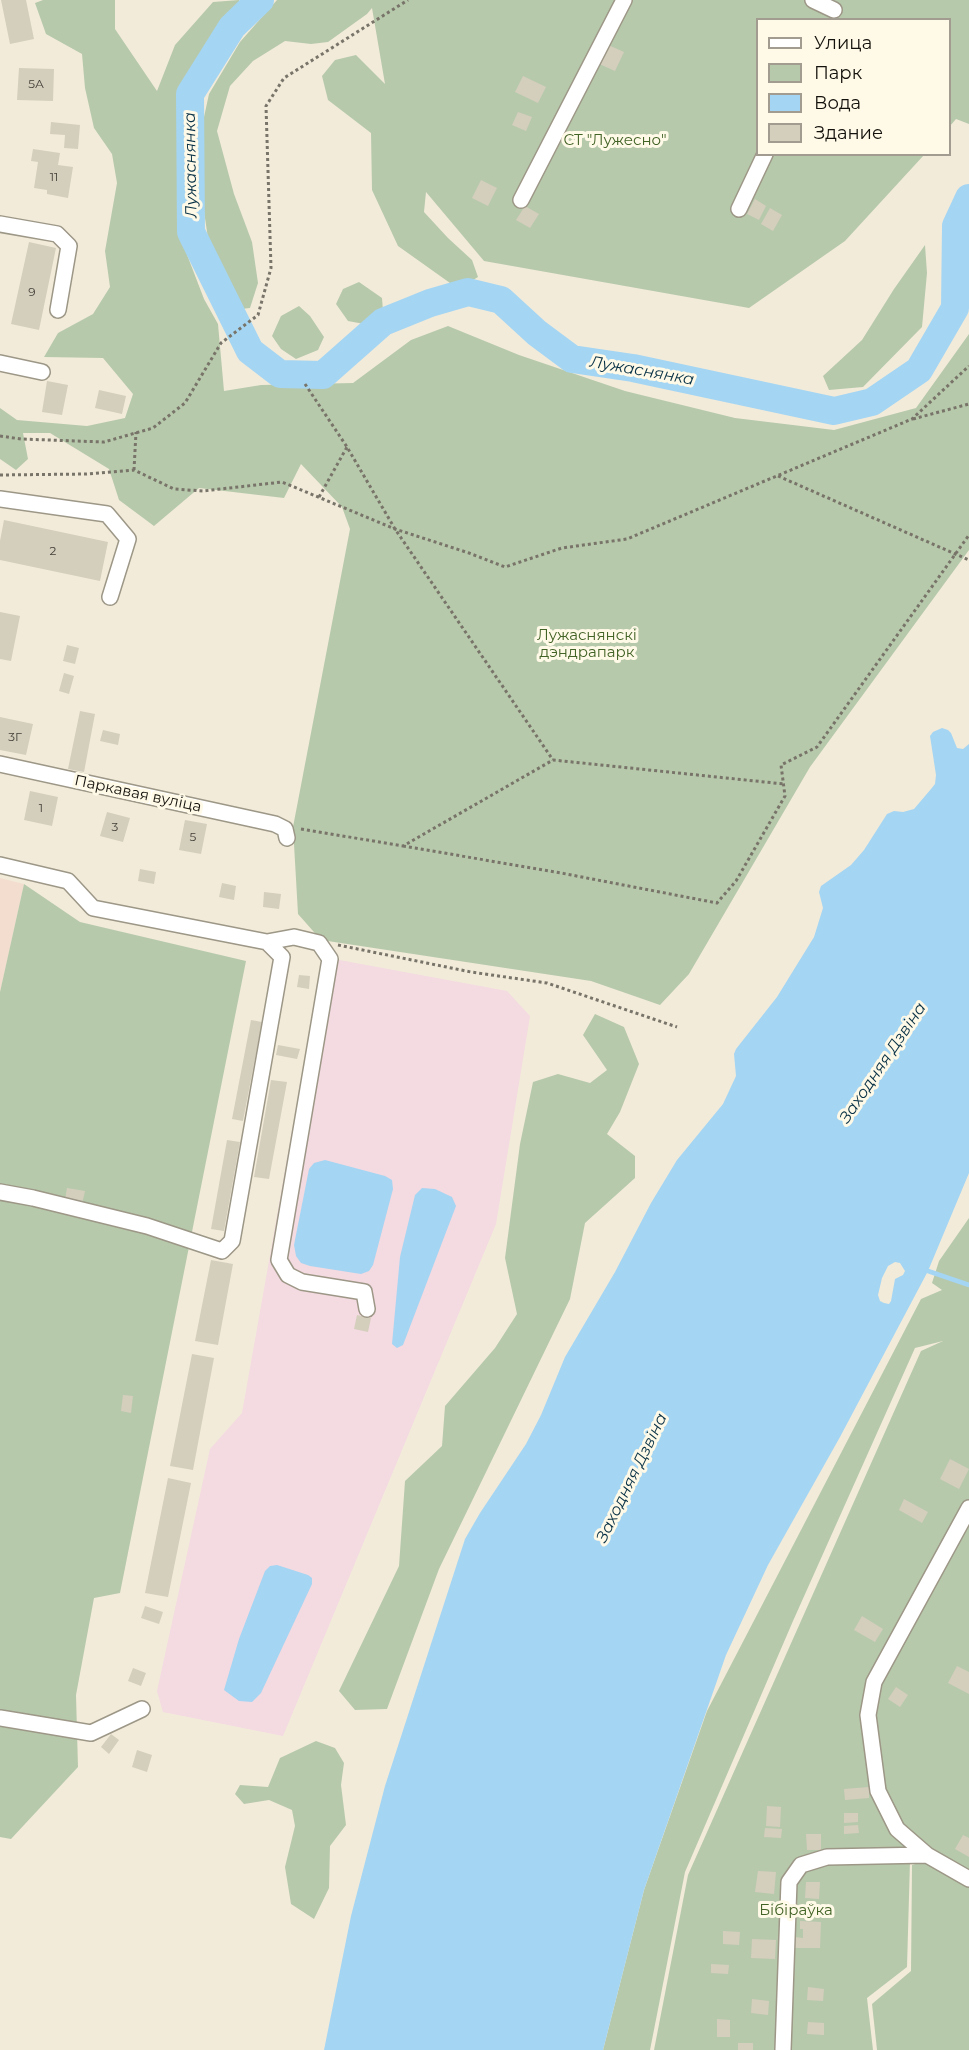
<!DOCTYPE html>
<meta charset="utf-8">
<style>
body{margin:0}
#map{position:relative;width:969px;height:2050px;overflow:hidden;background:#f2ebda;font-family:Montserrat,sans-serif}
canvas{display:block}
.legend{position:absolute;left:756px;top:18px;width:195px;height:138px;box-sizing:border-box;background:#fff9e7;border:2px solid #a19c8f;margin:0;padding:8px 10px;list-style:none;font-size:18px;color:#13110b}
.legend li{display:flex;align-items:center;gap:12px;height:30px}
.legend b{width:30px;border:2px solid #a19c8f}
</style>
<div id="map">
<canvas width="969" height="2050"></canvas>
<ul class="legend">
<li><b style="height:8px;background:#fff"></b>Улица</li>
<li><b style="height:16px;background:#b7c9ab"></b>Парк</li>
<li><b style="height:16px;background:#a4d5f3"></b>Вода</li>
<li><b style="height:16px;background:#d4cebd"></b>Здание</li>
</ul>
</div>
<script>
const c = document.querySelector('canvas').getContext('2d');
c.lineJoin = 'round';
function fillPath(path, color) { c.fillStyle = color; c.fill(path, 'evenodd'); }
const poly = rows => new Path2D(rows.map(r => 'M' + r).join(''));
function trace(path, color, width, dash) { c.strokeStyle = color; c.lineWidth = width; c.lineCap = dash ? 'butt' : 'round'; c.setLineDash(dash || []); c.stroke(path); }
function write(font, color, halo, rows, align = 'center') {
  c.font = font + ' Montserrat,sans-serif'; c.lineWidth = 6; c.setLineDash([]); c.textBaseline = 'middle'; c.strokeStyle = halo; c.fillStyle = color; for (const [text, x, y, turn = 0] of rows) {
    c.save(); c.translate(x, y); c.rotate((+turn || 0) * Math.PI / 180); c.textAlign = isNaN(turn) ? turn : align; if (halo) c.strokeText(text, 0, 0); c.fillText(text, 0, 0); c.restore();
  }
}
fillPath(poly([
 [323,957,507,991,530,1016,496,1224,283,1736,163,1712,157,1691,210,1449,242,1413]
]), '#f4dae1');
fillPath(poly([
 [0,878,24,884,0,992]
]), '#f3ddcf');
fillPath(poly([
 [43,0,115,0,115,29,157,91,175,45,213,2,239,0,241,8,204,55,182,100,178,174,181,239,204,299,218,324,224,391,261,385,353,383,411,340,448,326,519,355,625,391,735,418,834,430,916,408,969,334,969,550,810,767,689,974,660,1005,591,981,321,940,298,914,293,827,350,529,342,507,301,464,284,498,199,488,154,526,119,500,109,469,50,433,23,433,28,459,16,470,0,459,0,408,17,420,87,426,125,418,133,394,103,358,44,357,58,333,93,314,110,287,105,251,117,183,112,154,94,128,85,88,82,54,46,34,35,3],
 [277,0,969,0,969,124,956,119,950,126,950,20,758,20,758,154,924,155,845,241,749,308,484,261,426,192,424,212,448,238,472,260,478,277,468,283,450,283,398,246,372,190,371,133,328,100,322,76,335,60,356,55,385,84,372,8,367,14,328,42,311,44,285,41,253,61,230,86,217,131,234,194,252,242,258,283,250,308,241,309,210,252,200,184,199,140,209,94,240,42],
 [925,245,927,273,922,327,863,387,829,390,823,376,862,340,894,289],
 [359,282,382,298,383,311,364,324,348,321,336,304,343,289],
 [299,306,310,316,324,337,318,350,296,359,281,349,272,336,281,316],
 [24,884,80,922,246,961,120,1593,94,1598,76,1695,78,1767,11,1839,0,1837,0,992],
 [595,1014,624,1027,639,1064,620,1112,607,1134,635,1156,635,1178,585,1223,570,1299,439,1569,387,1709,355,1710,339,1691,399,1566,405,1481,442,1446,445,1406,495,1348,517,1314,505,1258,520,1144,533,1082,558,1074,590,1083,607,1070,583,1035],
 [969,1218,969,2050,877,2050,872,2004,911,1971,912,1865,915,1864,910,1862,907,1967,867,1998,873,2050,654,2050,688,1875,921,1351,943,1341,915,1348,793,1621,685,1872,650,2050,603,2050,644,1890,707,1711,921,1299,942,1290,932,1283,939,1261],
 [316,1741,335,1748,344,1763,341,1785,346,1825,330,1846,329,1888,314,1919,291,1904,285,1867,295,1826,292,1810,269,1800,244,1804,235,1794,240,1785,268,1787,280,1758]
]), '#b7c9ab');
fillPath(poly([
 [942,728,948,730,951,733,957,748,963,749,969,744,969,1173,928,1271,840,1437,768,1565,726,1655,644,1890,603,2050,324,2050,351,1916,385,1786,465,1539,480,1513,526,1444,541,1415,565,1357,615,1272,651,1203,677,1160,723,1104,736,1076,734,1054,736,1049,777,997,814,937,823,908,819,892,821,886,851,865,864,850,887,814,894,811,903,812,914,809,931,789,935,784,936,775,930,736,933,732],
 [895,1262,900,1263,905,1271,903,1275,895,1279,891,1301,889,1304,884,1303,880,1301,878,1295,882,1278,888,1266],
 [325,1160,385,1176,392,1180,393,1189,373,1265,369,1271,361,1274,310,1266,301,1263,296,1256,294,1245,309,1169,314,1163],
 [422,1188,435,1189,452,1197,456,1206,403,1345,397,1348,392,1344,400,1257,415,1195],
 [277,1565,308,1575,312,1578,312,1584,261,1693,252,1702,239,1701,224,1690,239,1639,265,1571,270,1566]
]), '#a4d5f3');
trace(poly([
 [924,1268,928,1271,969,1285]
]), '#a4d5f3', 4.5);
trace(poly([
 [260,0,232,27,190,94,191,232,250,351,280,374,323,375,383,322,430,303,468,292,501,300,537,333,572,359,633,368,834,411,872,402,919,370,955,308,956,226,969,198]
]), '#a4d5f3', 28);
fillPath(poly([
 [1,0,26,0,34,39,10,44],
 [606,44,624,52,615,71,597,63],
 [19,68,54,69,53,101,17,100],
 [523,76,546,87,538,103,515,92],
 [518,112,532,117,526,131,512,125],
 [51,122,80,125,78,149,64,148,65,135,50,134],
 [33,149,60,153,58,165,73,167,68,198,47,194,47,190,34,188,38,162,31,161],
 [481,180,497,188,488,206,472,198],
 [755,199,766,206,759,220,747,214],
 [525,206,539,214,530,228,516,220],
 [770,208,782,215,773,231,761,224],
 [29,242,56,248,39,330,11,324],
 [47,381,68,385,62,415,42,412],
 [99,390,126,396,122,414,95,408],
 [4,520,108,542,100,581,0,560,0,541],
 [0,612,20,616,11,661,0,659],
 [67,645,79,648,75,664,63,661],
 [64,673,74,676,69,694,59,691],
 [80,711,95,714,84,772,68,769],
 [0,717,33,724,26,755,0,750],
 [103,730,120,734,118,745,100,741],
 [30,791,58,797,52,826,24,820],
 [107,812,130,818,123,842,100,836],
 [185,820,207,824,201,854,179,850],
 [140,869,156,872,154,884,138,881],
 [222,883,236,886,234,900,219,897],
 [264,892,281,894,279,909,263,907],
 [299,975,310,976,309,989,297,987],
 [251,1020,262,1022,243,1121,232,1119],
 [278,1045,300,1049,297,1059,276,1055],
 [271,1080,287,1082,269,1179,254,1177],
 [227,1140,240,1142,224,1231,211,1229],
 [67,1188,85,1191,82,1204,65,1200],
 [211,1260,233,1264,218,1345,195,1341],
 [357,1315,371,1318,368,1332,354,1329],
 [192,1354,214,1358,193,1470,170,1466],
 [123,1395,133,1396,131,1413,121,1411],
 [950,1459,969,1469,959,1489,940,1479],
 [168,1478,191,1483,168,1597,145,1593],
 [904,1499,928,1512,922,1523,899,1510],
 [145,1606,163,1612,159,1624,141,1618],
 [862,1616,883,1629,875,1642,854,1630],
 [957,1666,969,1672,969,1694,948,1683],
 [133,1668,146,1673,141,1686,128,1681],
 [896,1687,908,1695,900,1707,888,1699],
 [111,1734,119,1740,109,1754,101,1747],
 [137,1750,152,1755,147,1772,132,1767],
 [869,1787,869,1798,845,1800,844,1789],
 [767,1806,781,1807,780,1827,766,1826],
 [844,1813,858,1813,858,1822,844,1823],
 [858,1825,859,1833,844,1834,844,1826],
 [765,1828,782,1829,781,1838,764,1837],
 [806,1834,821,1834,821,1850,807,1850],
 [963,1835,969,1838,969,1857,955,1849],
 [758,1871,776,1872,774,1894,755,1892],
 [806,1882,820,1882,819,1899,805,1898],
 [800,1921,821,1922,820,1948,795,1948,795,1937,803,1938,803,1929,800,1929],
 [723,1931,740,1932,739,1945,723,1944],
 [752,1939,776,1940,775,1959,751,1958],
 [711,1964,729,1965,728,1974,711,1973],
 [808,1987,824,1989,823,2001,807,2000],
 [752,1999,769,2001,768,2015,751,2013],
 [717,2019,730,2020,730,2037,717,2037],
 [808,2022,824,2023,824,2035,807,2034],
 [738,2043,753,2043,753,2050,738,2050]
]), '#d4cebd');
const minor = poly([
 [813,0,834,10],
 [521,200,624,0],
 [739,209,765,154],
 [0,224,57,234,69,246,58,310],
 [0,363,42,372],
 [0,499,107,514,128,539,110,597],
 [0,764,275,824,285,829,287,838],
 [0,865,68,881,93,908,267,942,294,937,319,943,330,959,279,1260,288,1275,302,1282,364,1292,367,1309],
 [0,1192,33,1198,147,1226,222,1251,232,1241,282,957,267,942],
 [969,1508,874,1682,868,1715,878,1791,897,1829,927,1855,969,1879],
 [0,1718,91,1733,142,1709],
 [783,2050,789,1882,801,1865,827,1857,927,1855]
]);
trace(minor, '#9d9787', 18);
trace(poly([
 [305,384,347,447,395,529,553,760],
 [913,419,969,404],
 [0,436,21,439,104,442,153,428,185,403,221,343,258,315,271,268,266,106,284,78,408,0],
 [134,470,136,432],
 [0,475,86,474,134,470,174,489,203,491,282,482,395,529,469,553,505,567,562,548,627,539,912,419,969,366],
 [778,476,969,560],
 [319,497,347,447],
 [301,829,403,846,553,760,784,784],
 [403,846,561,873,717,903,736,881,785,796,781,765,817,747,969,535],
 [338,945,471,972,547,983,677,1027]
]), '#787469', 3, [3, 3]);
trace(minor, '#fff', 15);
write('12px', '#434038', null, [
 ["5А",36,84],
 ["11",54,177],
 ["9",32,292],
 ["2",53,551],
 ["3Г",15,737],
 ["1",41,808],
 ["3",115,827],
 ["5",193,837]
]);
write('15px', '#426326', '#fff9e7', [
 ["СТ \"Лужесно\"",615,141],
 ["Лужаснянскі",587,636],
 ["дэндрапарк",587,653],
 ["Бібіраўка",796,1911]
]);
write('15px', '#13110b', '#fff9e7', [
 ["Паркавая вуліца",138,794,12]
]);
write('italic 16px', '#063045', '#fff9e7', [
 ["Лужаснянка",191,165,-91],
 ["Лужаснянка",642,371,10],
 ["Заходняя Дзвіна",883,1063,-56],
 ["Заходняя Дзвіна",632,1478,-64]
]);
</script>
